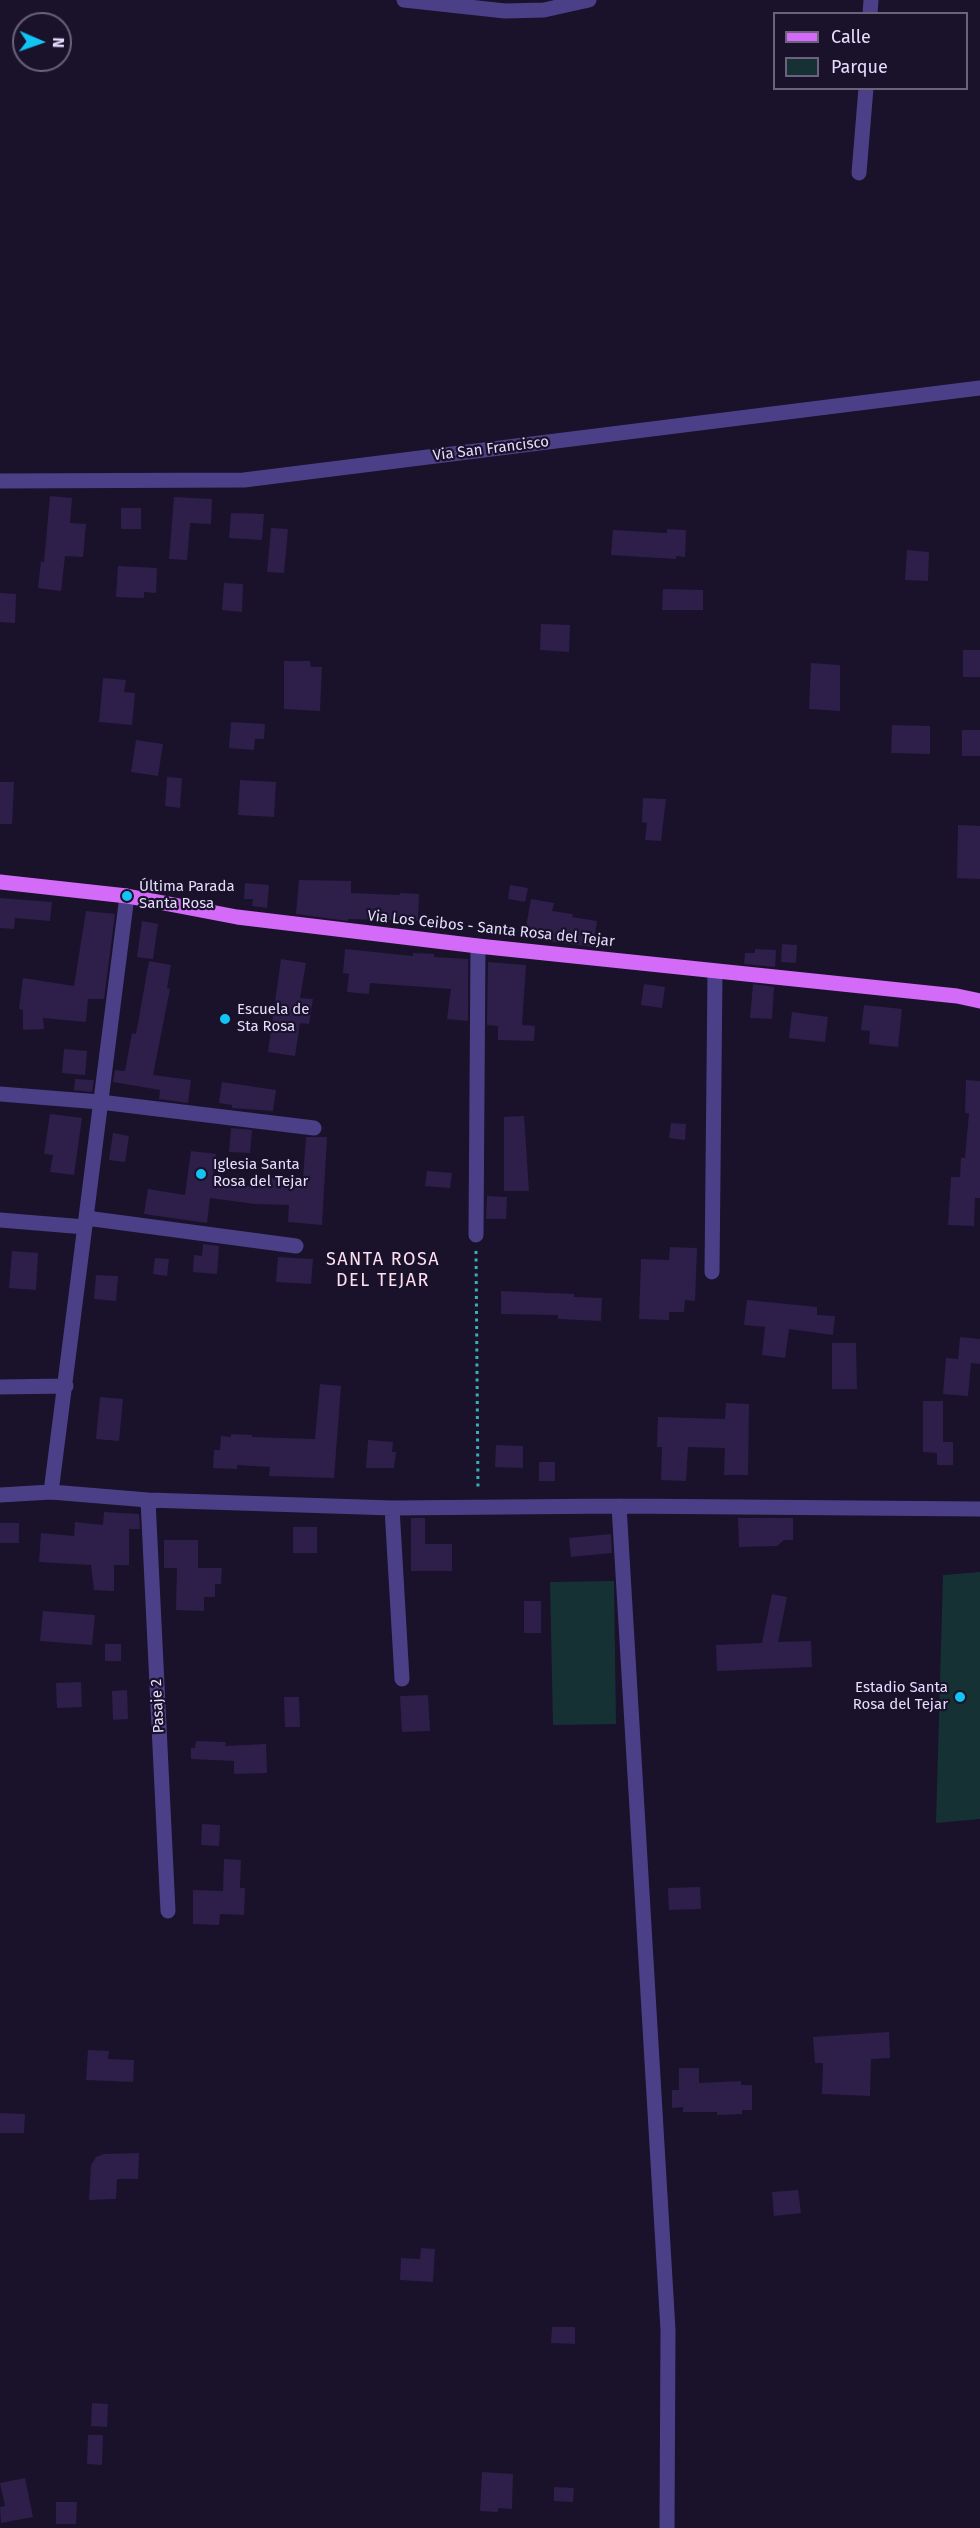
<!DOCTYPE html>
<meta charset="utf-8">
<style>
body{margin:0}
#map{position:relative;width:980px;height:2528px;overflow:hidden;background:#19122a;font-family:"Fira Sans",sans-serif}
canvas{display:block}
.legend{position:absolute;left:773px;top:12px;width:195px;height:78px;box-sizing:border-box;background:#19122a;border:2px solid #6b637e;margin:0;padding:8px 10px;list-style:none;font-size:18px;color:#e5ddfd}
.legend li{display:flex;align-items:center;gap:12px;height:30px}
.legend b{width:30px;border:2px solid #6b637e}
.north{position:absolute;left:12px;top:12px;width:60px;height:60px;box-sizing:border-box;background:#19122a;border:2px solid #6b637e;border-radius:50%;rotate:92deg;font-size:16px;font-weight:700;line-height:24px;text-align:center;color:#e5ddfd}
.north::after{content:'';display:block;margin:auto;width:21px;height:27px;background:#13c3f4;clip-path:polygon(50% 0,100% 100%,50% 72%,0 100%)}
</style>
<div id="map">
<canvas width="980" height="2528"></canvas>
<ul class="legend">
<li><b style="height:8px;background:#d46af8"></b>Calle</li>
<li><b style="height:16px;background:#163134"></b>Parque</li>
</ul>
<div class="north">N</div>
</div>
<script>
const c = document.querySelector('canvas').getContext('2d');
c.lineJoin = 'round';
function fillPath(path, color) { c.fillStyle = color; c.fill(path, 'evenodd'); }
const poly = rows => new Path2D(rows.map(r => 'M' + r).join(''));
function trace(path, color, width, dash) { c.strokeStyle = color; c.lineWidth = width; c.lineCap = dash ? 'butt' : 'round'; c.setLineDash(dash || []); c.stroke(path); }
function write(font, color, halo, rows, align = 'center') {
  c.font = font + ' "Fira Sans",sans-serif'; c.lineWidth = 4.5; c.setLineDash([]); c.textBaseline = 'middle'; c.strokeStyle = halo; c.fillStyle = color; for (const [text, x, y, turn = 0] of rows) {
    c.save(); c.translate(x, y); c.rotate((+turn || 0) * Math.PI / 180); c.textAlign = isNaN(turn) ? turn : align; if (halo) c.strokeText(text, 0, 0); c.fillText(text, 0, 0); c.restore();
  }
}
fillPath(poly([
 [980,1572,980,1819,936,1823,943,1575],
 [614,1581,616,1724,553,1725,550,1582]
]), '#163134');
fillPath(poly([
 [50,496,72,498,70,523,86,524,83,557,65,556,61,591,38,588,41,561,44,562],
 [174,497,212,499,211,524,190,523,187,560,169,559],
 [121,508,141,508,141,529,121,529],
 [231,513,264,514,262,540,229,538],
 [271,528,288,529,284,573,267,572],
 [667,529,686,530,685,557,676,556,676,559,611,555,613,530,667,533],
 [907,550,929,552,928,581,905,580],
 [118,566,157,568,156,593,144,592,144,598,116,597],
 [224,583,243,584,242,612,222,610],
 [663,589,703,590,703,610,662,610],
 [0,593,16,594,15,623,0,622],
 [541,624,570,625,569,652,540,650],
 [963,650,980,650,980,677,963,677],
 [284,661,310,661,311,667,322,667,320,711,284,709],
 [811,663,840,665,840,711,809,709],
 [103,678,126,680,124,692,135,693,132,725,99,722],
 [231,722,265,724,264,739,255,739,254,750,229,748],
 [892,725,930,726,930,754,891,753],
 [962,730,980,730,980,756,962,756],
 [136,740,163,744,158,776,131,772],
 [167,777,182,778,180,808,165,806],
 [240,780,276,782,274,817,238,815],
 [0,782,14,782,12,824,0,824],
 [643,798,666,799,661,841,645,840,647,823,642,822],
 [958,825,980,826,980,879,957,878],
 [299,880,351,881,351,893,400,895,400,893,419,894,418,921,348,919,348,921,296,914],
 [245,883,269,885,267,908,252,906,253,899,244,899],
 [510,885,528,888,525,902,508,899],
 [0,898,52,902,50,921,15,918,14,929,0,928],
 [531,899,554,903,552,911,573,914,572,917,597,921,593,947,524,938],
 [86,911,115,914,104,999,88,999,86,1022,43,1018,44,1029,23,1030,23,1010,19,1009,23,978,74,986],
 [142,921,158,924,153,959,137,957],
 [782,944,797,945,796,963,781,962],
 [345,949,413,956,413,953,434,954,434,957,468,959,468,1021,447,1019,451,989,370,983,369,994,347,992,349,974,343,973],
 [755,949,776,950,775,967,744,964,745,953,755,953],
 [281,959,306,963,300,998,313,999,309,1024,300,1023,295,1056,268,1052],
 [149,961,171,965,167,988,170,989,153,1075,191,1080,188,1103,159,1099,160,1090,113,1082,115,1070,125,1071,132,1033,136,1034],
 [488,962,526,965,522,1025,535,1026,534,1041,498,1040,498,1026,487,1025],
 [644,984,665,987,662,1008,641,1005],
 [753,984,774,987,772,1019,750,1018],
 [864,1005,902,1009,898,1047,869,1044,870,1031,861,1030],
 [792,1012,828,1017,825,1042,789,1038],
 [64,1049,87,1051,85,1075,62,1073],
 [75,1079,94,1080,92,1092,74,1090],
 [966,1080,980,1081,980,1198,975,1198,974,1226,948,1225,951,1177,960,1177,961,1158,965,1158,969,1113,965,1113],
 [222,1082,276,1090,273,1111,232,1108,232,1105,219,1103],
 [50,1114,82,1118,74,1175,50,1172,53,1155,44,1154],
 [524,1116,529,1191,504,1191,504,1117],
 [671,1123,686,1124,685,1140,669,1138],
 [231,1128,252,1130,250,1153,229,1152],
 [113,1133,129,1136,125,1162,109,1160],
 [306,1137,327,1137,322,1225,288,1222,289,1205,255,1204,210,1198,207,1223,144,1214,148,1189,185,1195,191,1151,216,1154,212,1182,256,1187,256,1177,303,1179],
 [427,1171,452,1173,450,1188,425,1186],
 [487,1196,507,1197,506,1219,486,1219],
 [203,1244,219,1246,217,1274,193,1272,194,1255,202,1256],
 [670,1247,697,1248,695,1301,685,1300,684,1312,669,1312,669,1320,639,1319,641,1259,669,1260],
 [12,1251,38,1253,36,1290,9,1288],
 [278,1257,313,1259,311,1284,276,1282],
 [155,1258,169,1259,167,1276,153,1274],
 [96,1275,118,1276,116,1301,94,1299],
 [501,1291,574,1294,574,1297,602,1298,601,1321,558,1319,558,1315,501,1314],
 [747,1300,817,1307,817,1315,835,1316,833,1335,789,1329,785,1358,762,1355,765,1327,744,1325],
 [960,1337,980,1339,980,1364,971,1363,968,1396,943,1394,946,1358,958,1359],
 [832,1343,856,1343,857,1389,832,1389],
 [320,1384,341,1386,334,1478,269,1476,270,1467,237,1465,237,1469,213,1468,214,1450,220,1450,221,1436,231,1437,231,1434,252,1435,252,1437,315,1439],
 [100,1397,123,1399,119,1441,96,1439],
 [923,1401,943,1401,943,1442,953,1442,953,1465,937,1465,937,1453,923,1452],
 [726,1403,749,1404,748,1475,724,1475,725,1448,688,1447,686,1481,661,1480,662,1447,657,1447,658,1417,725,1419],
 [368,1440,393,1442,392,1452,396,1452,394,1468,366,1468],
 [496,1445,523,1446,523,1468,495,1467],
 [539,1462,555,1462,555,1481,539,1481],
 [104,1512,139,1514,140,1529,129,1529,129,1565,114,1565,114,1591,94,1590,91,1565,39,1562,41,1533,74,1536,75,1522,103,1525],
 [411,1518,425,1518,425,1544,452,1544,452,1571,411,1571],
 [738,1518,793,1518,793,1540,784,1540,777,1546,739,1547],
 [0,1523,19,1523,19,1543,0,1543],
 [293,1527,317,1527,317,1553,293,1553],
 [611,1534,612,1553,571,1557,569,1538],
 [164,1540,198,1540,198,1568,222,1568,221,1584,215,1584,215,1597,204,1597,204,1611,176,1610,177,1568,164,1568],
 [772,1594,787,1597,778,1642,811,1641,812,1667,717,1671,716,1645,762,1643],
 [524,1601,541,1601,541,1633,524,1633],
 [43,1611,95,1615,92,1645,40,1641],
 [105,1644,121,1644,121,1661,105,1661],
 [81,1682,82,1707,57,1708,56,1683],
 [127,1690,128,1719,113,1720,112,1691],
 [428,1695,430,1731,402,1732,400,1696],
 [284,1697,299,1697,300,1727,285,1727],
 [196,1741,226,1742,225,1746,266,1744,267,1773,234,1774,234,1761,191,1759,191,1748,195,1748],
 [202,1824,220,1825,219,1846,201,1845],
 [224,1859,241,1860,240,1888,245,1888,244,1915,220,1914,219,1925,193,1924,193,1890,223,1891],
 [700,1887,701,1909,669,1910,668,1888],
 [889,2032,890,2058,871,2059,870,2096,822,2094,823,2063,815,2063,813,2037],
 [88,2050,109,2051,108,2059,134,2060,133,2082,86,2080],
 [679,2068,699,2068,699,2083,741,2081,741,2085,752,2085,752,2110,742,2110,742,2114,717,2115,717,2112,683,2112,683,2107,672,2108,672,2090,679,2090],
 [0,2113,25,2114,24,2133,0,2133],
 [139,2153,138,2179,117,2179,116,2199,89,2200,91,2165,96,2157,104,2154],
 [798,2190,801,2213,774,2216,772,2192],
 [421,2248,435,2249,433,2282,400,2280,401,2258,420,2259],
 [552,2327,575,2327,575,2344,551,2343],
 [92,2403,108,2404,107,2427,91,2426],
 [88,2435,103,2435,102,2465,87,2464],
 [482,2472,513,2474,512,2509,498,2508,498,2512,480,2511],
 [25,2478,33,2517,1,2523,0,2507,5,2506,0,2483],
 [554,2487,574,2488,573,2502,554,2501],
 [56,2502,77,2502,76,2524,56,2524]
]), '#2d1f4a');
trace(poly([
 [476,1251,478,1491]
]), '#37b0b8', 3, [3, 4.5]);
trace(poly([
 [404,0,505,11,544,10,589,0],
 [870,14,871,0],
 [859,173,866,88],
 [0,481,244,480,980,388],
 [0,1094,100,1102,314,1128],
 [86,1218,296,1246],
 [0,1220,85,1227],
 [476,1235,478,946],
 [712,1272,715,972],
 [0,1387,66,1386],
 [51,1492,148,1500,392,1508,619,1506,980,1509],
 [0,1495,51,1492,127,896],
 [148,1500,168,1911],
 [619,1506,668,2330,667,2528],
 [392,1508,402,1679]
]), '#4b4087', 15);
trace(poly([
 [0,882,127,896,237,917,478,946,957,996,980,1001]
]), '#d46af8', 15);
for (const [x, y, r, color] of [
 [127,896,6,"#13c3f4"],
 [225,1019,6,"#13c3f4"],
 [201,1174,6,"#13c3f4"],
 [960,1697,6,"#13c3f4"]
]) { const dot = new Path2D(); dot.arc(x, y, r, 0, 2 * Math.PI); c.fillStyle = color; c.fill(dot); trace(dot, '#19122a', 2); }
write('15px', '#e5ddfd', '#19122a', [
 ["Via San Francisco",491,449,-7],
 ["Via Los Ceibos - Santa Rosa del Tejar",491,929,6],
 ["Pasaje 2",158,1706,-93]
]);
write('15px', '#e5ddfd', '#19122a', [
 ["Última Parada",139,887],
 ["Santa Rosa",139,904],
 ["Escuela de",237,1010],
 ["Sta Rosa",237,1027],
 ["Iglesia Santa",213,1165],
 ["Rosa del Tejar",213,1182],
 ["Estadio Santa",948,1688,"right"],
 ["Rosa del Tejar",948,1705,"right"]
], 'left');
c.letterSpacing = '1.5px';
write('18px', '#fddfef', '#19122a', [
 ["SANTA ROSA",383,1260],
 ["DEL TEJAR",383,1281]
]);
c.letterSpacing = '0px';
</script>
